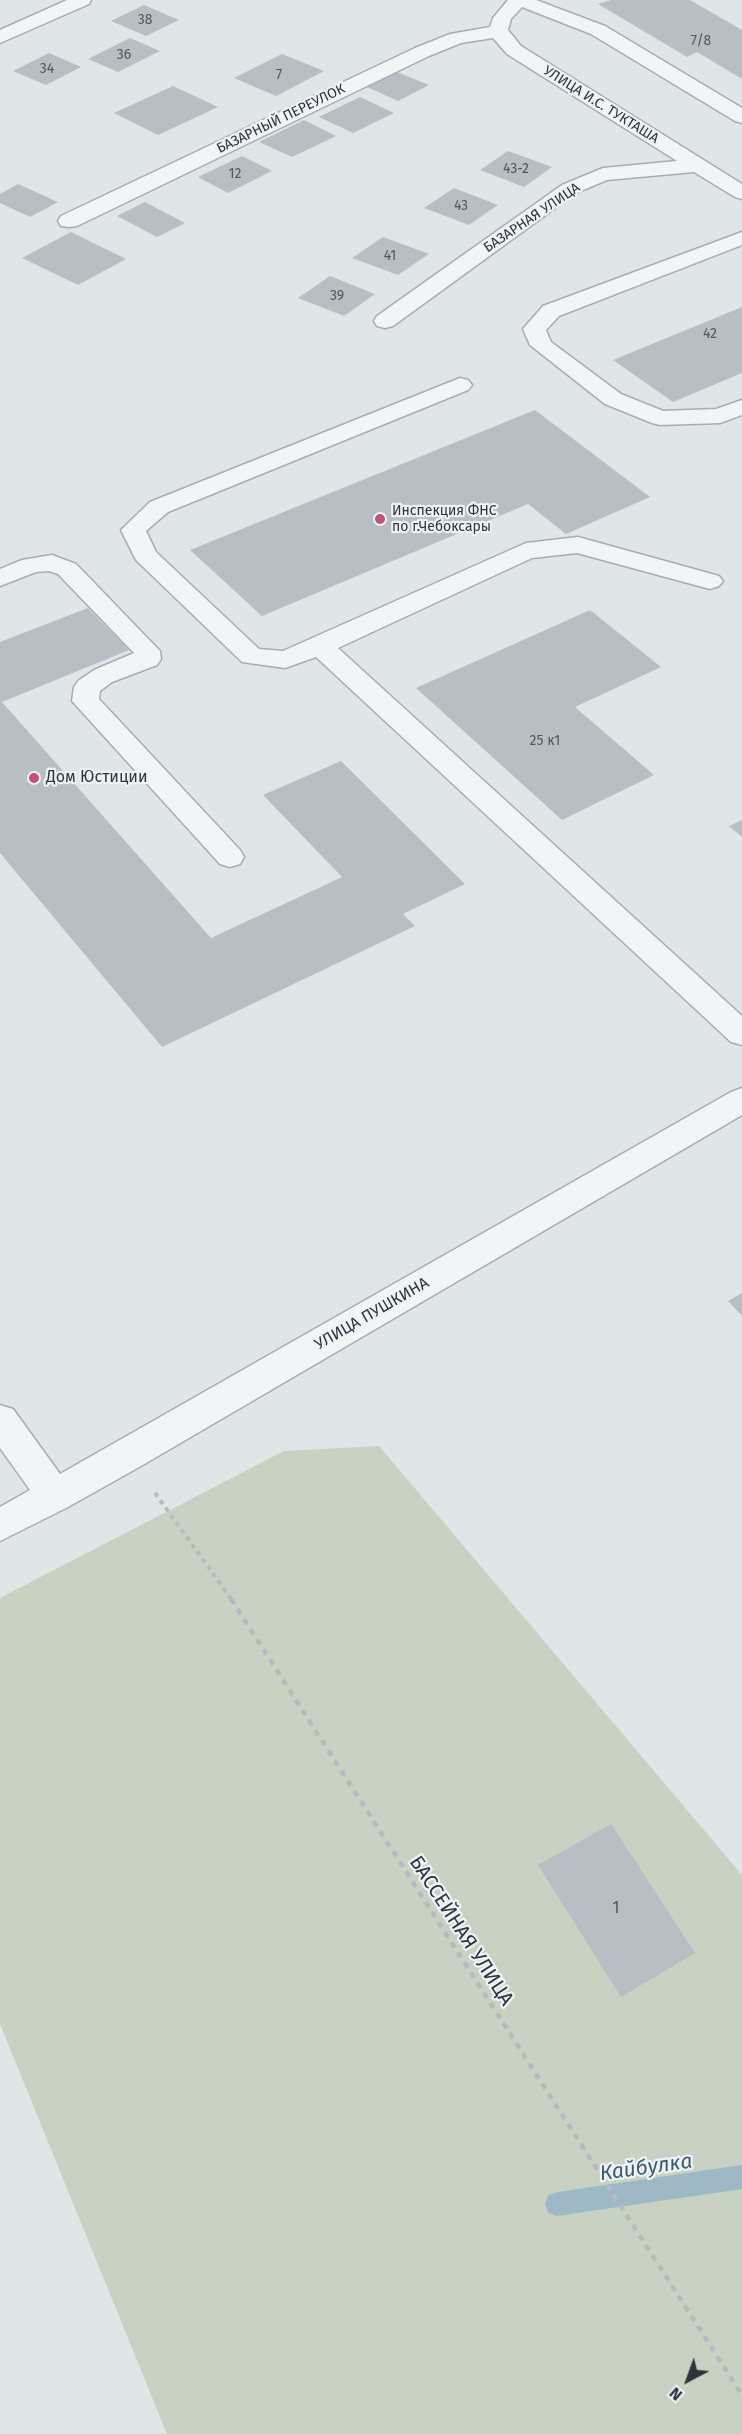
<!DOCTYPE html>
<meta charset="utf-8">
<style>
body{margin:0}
#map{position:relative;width:742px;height:2434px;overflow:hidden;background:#e0e5e8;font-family:"Fira Sans",sans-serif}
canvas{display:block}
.north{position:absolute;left:658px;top:2350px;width:60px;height:60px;-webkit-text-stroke:4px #eff3f5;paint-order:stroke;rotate:221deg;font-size:16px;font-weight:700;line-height:24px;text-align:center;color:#2a353e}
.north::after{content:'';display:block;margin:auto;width:21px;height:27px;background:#2a353e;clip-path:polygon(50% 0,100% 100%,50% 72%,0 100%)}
</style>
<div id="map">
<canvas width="742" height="2434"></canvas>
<div class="north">N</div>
</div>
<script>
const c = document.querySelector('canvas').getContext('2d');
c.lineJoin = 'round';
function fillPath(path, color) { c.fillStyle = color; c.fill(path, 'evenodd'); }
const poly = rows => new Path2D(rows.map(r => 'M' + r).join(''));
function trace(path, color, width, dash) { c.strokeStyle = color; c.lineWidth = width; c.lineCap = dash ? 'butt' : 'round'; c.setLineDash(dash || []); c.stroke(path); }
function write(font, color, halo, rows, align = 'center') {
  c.font = font + ' "Fira Sans",sans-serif'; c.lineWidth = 4.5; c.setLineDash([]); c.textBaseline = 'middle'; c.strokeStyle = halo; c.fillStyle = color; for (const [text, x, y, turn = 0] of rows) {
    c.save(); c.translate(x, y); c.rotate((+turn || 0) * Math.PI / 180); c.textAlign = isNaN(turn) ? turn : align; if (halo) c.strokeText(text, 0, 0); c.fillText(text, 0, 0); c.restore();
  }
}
fillPath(poly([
 [379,1446,742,1875,742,2434,167,2434,0,2024,0,1598,284,1451]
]), '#c9d1c2');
fillPath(poly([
 [742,2165,742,2189,557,2216,548,2213,545,2204,548,2195,557,2192,742,2165]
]), '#9eb9c5');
fillPath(poly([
 [611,0,690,0,742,30,742,79,697,52,687,57,598,4],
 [144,5,179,20,146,36,111,21],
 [130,38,160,51,118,72,88,59],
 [49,53,81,67,46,85,13,71],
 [282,54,324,71,276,96,234,78],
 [397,72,429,85,398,101,367,87],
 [173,86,218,107,158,135,114,113],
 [360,97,394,113,353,133,319,117],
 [304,120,336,136,292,157,259,142],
 [508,151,552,167,524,187,480,170],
 [242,156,272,171,228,193,198,177],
 [18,184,58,202,30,217,0,203,0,194],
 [454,188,498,205,469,225,424,208],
 [145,202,185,223,157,237,117,216],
 [71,232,126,259,78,285,22,258],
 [383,237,429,254,398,275,352,258],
 [330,276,375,294,344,316,298,298],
 [742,307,742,373,673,402,613,360],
 [535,410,650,497,566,534,528,504,262,616,190,550],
 [88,608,129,650,2,702,211,938,342,877,263,795,341,761,465,884,403,914,415,926,162,1047,0,853,0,642],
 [590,610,661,667,575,707,654,775,562,820,416,688],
 [742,820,742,837,729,826],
 [742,1293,742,1316,728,1301],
 [611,1824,695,1953,621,1997,538,1865]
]), '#b8bfc4');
const minor = poly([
 [67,0,91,0,89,4,0,43,0,30,67,0],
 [508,0,536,0,605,26,742,108,742,123,735,121,591,34,522,7,511,19,508,30,521,46,742,184,742,199,735,197,694,172,607,180,576,193,393,326,385,328,377,326,374,321,377,316,562,185,603,168,677,161,507,54,493,38,461,43,429,56,77,226,69,227,61,226,58,221,61,216,415,48,450,34,490,27,493,18,508,0],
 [742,232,742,245,559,316,546,330,551,342,621,394,663,411,716,409,742,400,742,415,720,423,660,425,652,423,605,404,530,345,523,329,543,306,742,232],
 [460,378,468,380,472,385,468,390,168,512,146,531,156,552,259,649,283,651,526,543,578,537,719,576,723,581,719,586,710,589,577,553,532,558,338,648,742,1016,742,1045,731,1042,316,657,285,668,242,662,136,560,121,530,150,502,460,378],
 [52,555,76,564,160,651,161,659,157,665,112,682,100,691,99,699,240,850,244,857,240,864,230,867,220,864,72,701,74,687,78,681,94,670,134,653,58,574,49,571,36,572,0,586,0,569,22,560,52,555],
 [742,1088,742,1115,141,1466,68,1507,0,1541,0,1507,30,1490,0,1448,0,1405,13,1409,60,1474,731,1092,742,1088]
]);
trace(minor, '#a6adb2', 3);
trace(poly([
 [155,1493,232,1600]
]), '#b6bbbf', 4, [4.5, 4.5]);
trace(poly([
 [231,1599,742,2395]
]), '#b6bbbf', 4.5, [6, 6]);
fillPath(minor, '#f2f5f6');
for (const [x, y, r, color] of [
 [380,519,6,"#c25079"],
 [34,778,6,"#c25079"]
]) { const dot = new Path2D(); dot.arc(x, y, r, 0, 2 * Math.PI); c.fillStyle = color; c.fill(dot); trace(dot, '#eff3f5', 2); }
write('14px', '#4e5860', null, [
 ["38",145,20],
 ["7/8",701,41],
 ["36",124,55],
 ["34",47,69],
 ["7",279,75],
 ["43-2",516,169],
 ["12",235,174],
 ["43",461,206],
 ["41",390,256],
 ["39",337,296],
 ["42",710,334],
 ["25 к1",545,741]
]);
write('14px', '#2a353e', '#eff3f5', [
 ["УЛИЦА И.С. ТУКТАША",601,105,32],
 ["БАЗАРНЫЙ ПЕРЕУЛОК",281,119,-26],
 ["БАЗАРНАЯ УЛИЦА",532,218,-34]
]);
write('14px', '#2a353e', '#eff3f5', [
 ["Инспекция ФНС",392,511],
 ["по г.Чебоксары",392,527]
], 'left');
write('16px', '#2a353e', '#eff3f5', [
 ["Дом Юстиции",46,778]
], 'left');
write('16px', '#2a353e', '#eff3f5', [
 ["УЛИЦА ПУШКИНА",372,1314,-30]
]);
write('16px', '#4e5860', null, [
 ["1",616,1909]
]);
write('20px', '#2a353e', '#eff3f5', [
 ["БАССЕЙНАЯ УЛИЦА",461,1931,57]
]);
write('italic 21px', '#385b6e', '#eff3f5', [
 ["Кайбулка",646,2168,-8]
]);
</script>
